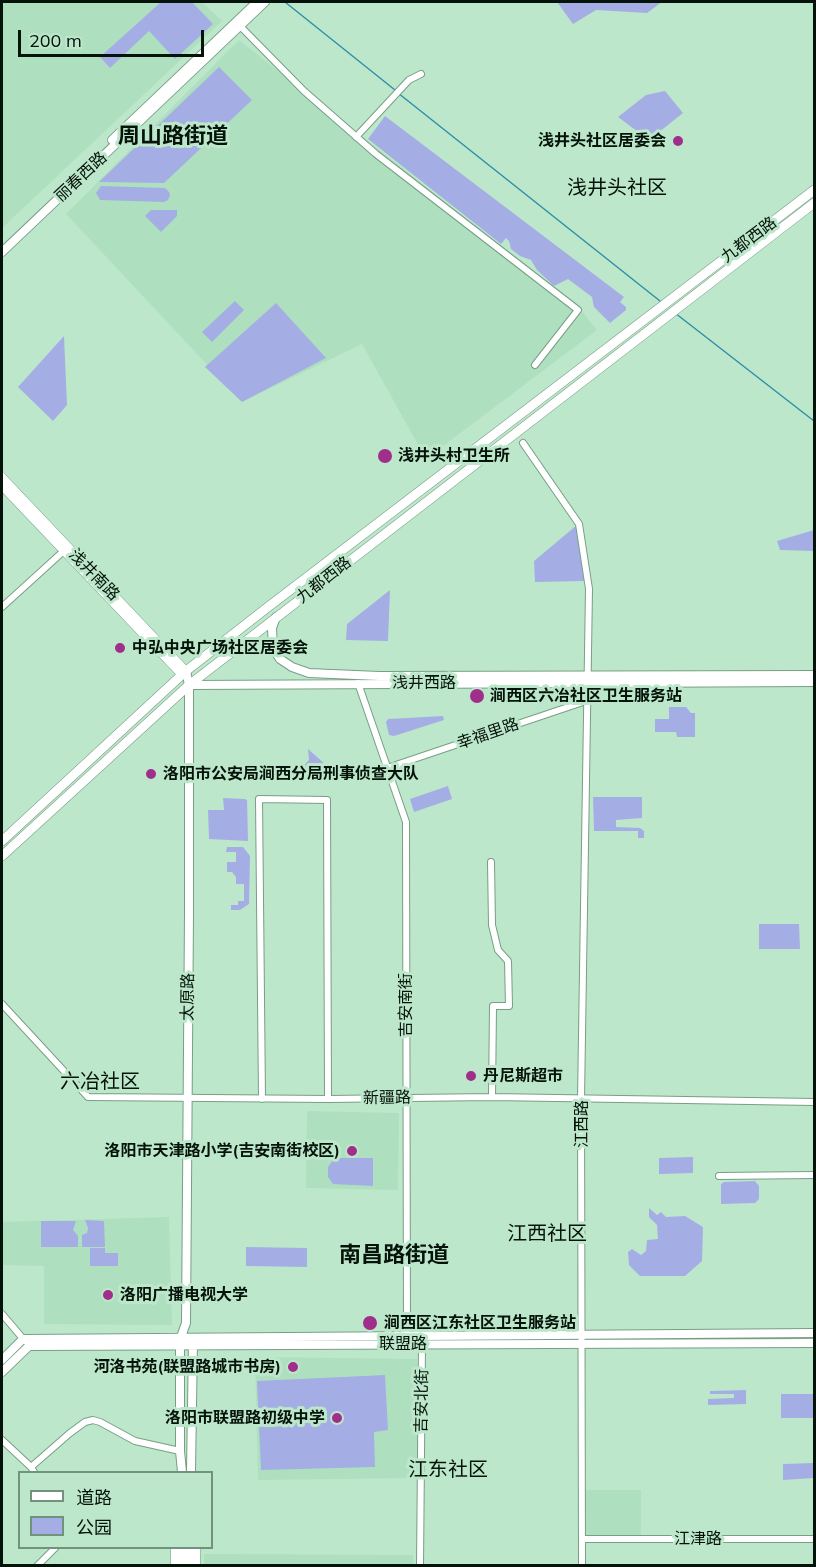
<!DOCTYPE html>
<meta charset="utf-8">
<style>
body{margin:0}
#map{position:relative;width:816px;height:1567px;overflow:hidden;background:#bde7cb;font-family:Mulish,"Noto Sans SC",sans-serif}
canvas{display:block}
.frame{position:absolute;inset:0;border:3px solid #05130a;pointer-events:none}
.legend{position:absolute;left:18px;top:1471px;width:195px;height:78px;box-sizing:border-box;background:#bde7cb;border:2px solid #73927e;margin:0;padding:8px 10px;list-style:none;font-size:18px;color:#05130a}
.legend li{display:flex;align-items:center;gap:12px;height:30px}
.legend b{width:30px;border:2px solid #73927e}
.scale{position:absolute;left:18px;top:30px;width:186px;height:27px;box-sizing:border-box;border:3px solid #05130a;border-top:0;padding-left:8px;font-size:18px;line-height:21px;white-space:nowrap;color:#05130a;-webkit-text-stroke:4px #bde7cb;paint-order:stroke}
</style>
<div id="map">
<canvas width="816" height="1567"></canvas>
<div class="frame"></div>
<ul class="legend">
<li><b style="height:8px;background:#fff"></b>道路</li>
<li><b style="height:16px;background:#a4aee5"></b>公园</li>
</ul>
<div class="scale">200 m</div>
</div>
<script>
const c = document.querySelector('canvas').getContext('2d');
c.lineJoin = 'round';
function fillPath(path, color) { c.fillStyle = color; c.fill(path, 'evenodd'); }
const poly = rows => new Path2D(rows.map(r => 'M' + r).join(''));
function trace(path, color, width, dash) { c.strokeStyle = color; c.lineWidth = width; c.lineCap = dash ? 'butt' : 'round'; c.setLineDash(dash || []); c.stroke(path); }
function write(font, color, halo, rows, align = 'center') {
  c.font = font + ' Mulish,"Noto Sans SC",sans-serif'; c.lineWidth = 6; c.setLineDash([]); c.textBaseline = 'middle'; c.strokeStyle = halo; c.fillStyle = color; for (const [text, x, y, turn = 0] of rows) {
    c.save(); c.translate(x, y); c.rotate((+turn || 0) * Math.PI / 180); c.textAlign = isNaN(turn) ? turn : align; if (halo) c.strokeText(text, 0, 0); c.fillText(text, 0, 0); c.restore();
  }
}
fillPath(poly([
 [2,2,202,2,222,21,2,228],
 [239,40,577,305,597,330,426,459,362,344,242,402,66,214],
 [307,1111,399,1113,398,1190,306,1188],
 [169,1217,172,1325,44,1324,44,1266,2,1265,2,1222],
 [255,1357,417,1359,418,1478,258,1480],
 [582,1490,641,1490,641,1539,582,1539],
 [204,1554,413,1555,413,1565,204,1565]
]), '#aee0bf');
fillPath(poly([
 [161,2,192,2,213,24,175,59,149,31,110,68,100,57],
 [557,2,662,2,647,13,596,10,573,24],
 [219,67,252,100,164,183,99,182],
 [665,91,683,113,649,140,618,117,646,95],
 [385,116,624,297,620,302,626,307,626,310,610,323,594,307,592,297,568,279,554,286,537,270,531,260,520,256,511,249,509,241,506,238,501,244,368,139],
 [101,186,165,188,169,192,170,195,168,200,164,202,100,200,96,193],
 [151,210,177,210,177,216,161,232,145,216],
 [235,301,244,310,212,342,202,332],
 [276,303,326,358,242,402,205,367],
 [64,336,67,405,53,421,18,387],
 [577,525,584,581,535,582,534,561],
 [814,530,814,551,780,550,777,541],
 [390,590,388,641,346,640,347,624],
 [669,707,686,707,691,713,695,713,695,737,677,737,676,732,655,732,655,719,669,719],
 [443,716,444,720,394,736,389,735,386,722,388,719],
 [308,749,334,772,333,780,256,778,257,772,266,769,302,767,309,760],
 [448,786,452,799,414,812,410,799],
 [593,797,642,797,642,818,616,820,616,827,640,828,644,831,644,838,638,838,638,831,594,831],
 [223,798,245,799,247,800,248,841,209,839,208,810,224,810],
 [227,847,243,847,250,856,249,904,240,910,231,910,231,905,238,905,238,901,244,901,244,884,236,884,236,877,232,872,227,872,227,862,236,862,236,852,226,852],
 [759,924,799,924,800,949,759,949],
 [693,1157,693,1173,659,1174,659,1158],
 [337,1158,373,1158,373,1186,333,1184,328,1177,328,1167,333,1160],
 [755,1181,759,1186,759,1199,755,1203,721,1204,721,1184,724,1182],
 [649,1208,657,1215,661,1212,666,1217,685,1216,703,1227,702,1261,685,1276,640,1276,629,1265,628,1252,632,1249,641,1255,646,1251,647,1240,658,1239,657,1225,649,1217],
 [85,1220,104,1221,105,1247,82,1247,82,1235,87,1233,88,1228],
 [41,1221,76,1221,73,1230,78,1236,78,1247,41,1247],
 [246,1247,307,1248,307,1267,246,1266],
 [90,1248,105,1248,105,1253,118,1253,118,1266,90,1266],
 [385,1375,388,1430,374,1432,375,1467,261,1470,257,1381],
 [746,1390,746,1404,708,1405,708,1399,734,1398,734,1394,710,1394,710,1391],
 [781,1394,814,1394,814,1418,781,1418],
 [814,1463,814,1478,783,1480,783,1464]
]), '#a4aee5');
trace(poly([
 [285,2,395,90],
 [398,93,660,301],
 [675,313,814,421]
]), '#2f90a6', 1.5);
const minor = poly([
 [240,26,304,91,376,154,578,310,535,365],
 [356,137,409,80,421,74],
 [523,443,579,524,589,589,581,1099,582,1566],
 [2,607,67,548],
 [358,683,406,822,407,1335],
 [387,768,589,700],
 [491,862,492,925,498,950,508,961,509,1006,493,1006,492,1097],
 [2,1004,88,1097,328,1099,492,1097,814,1102],
 [262,1099,259,799,327,800,328,1099],
 [719,1176,814,1175],
 [2,1314,25,1341],
 [2,1440,31,1467,34,1472],
 [31,1467,70,1433,85,1422,93,1420,100,1422,135,1441,180,1451],
 [582,1539,814,1539],
 [37,1566,55,1548],
 [420,1566,422,1344]
]);
const tertiary = poly([
 [2,477,186,671],
 [2,486,182,675],
 [175,1548,175,1566],
 [196,1566,196,1548]
]);
const secondary = poly([
 [112,140,257,2],
 [2,252,265,2],
 [276,617,272,628,273,648,280,659,292,667,309,673,379,676,814,675],
 [189,685,814,682],
 [2,1360,23,1339,814,1333],
 [2,1372,29,1346,814,1343],
 [182,1472,180,1451,180,1345,181,1337,186,1323,189,913,189,685,186,671],
 [191,1472,193,1341],
 [183,1566,183,1548],
 [190,1566,190,1548]
]);
const primary = poly([
 [2,841,186,671,268,607,814,190],
 [2,856,189,685,814,203]
]);
trace(minor, '#779f85', 8);
trace(tertiary, '#779f85', 9);
trace(secondary, '#779f85', 10);
trace(primary, '#779f85', 10);
trace(minor, '#fff', 6);
trace(tertiary, '#fff', 8);
trace(secondary, '#fff', 8);
trace(primary, '#fff', 9);
for (const [x, y, r, color] of [
 [678,141,6,"#a02f8c"],
 [385,456,8,"#a02f8c"],
 [120,648,6,"#a02f8c"],
 [477,696,8,"#a02f8c"],
 [151,774,6,"#a02f8c"],
 [471,1076,6,"#a02f8c"],
 [352,1151,6,"#a02f8c"],
 [108,1295,6,"#a02f8c"],
 [370,1323,8,"#a02f8c"],
 [293,1367,6,"#a02f8c"],
 [337,1418,6,"#a02f8c"]
]) { const dot = new Path2D(); dot.arc(x, y, r, 0, 2 * Math.PI); c.fillStyle = color; c.fill(dot); trace(dot, '#bde7cb', 2); }
write('bold 16px', '#05130a', '#bde7cb', [
 ["浅井头社区居委会",666,141,"right"],
 ["浅井头村卫生所",398,456],
 ["中弘中央广场社区居委会",132,648],
 ["涧西区六冶社区卫生服务站",490,696],
 ["洛阳市公安局涧西分局刑事侦查大队",163,774],
 ["丹尼斯超市",483,1076],
 ["洛阳市天津路小学(吉安南街校区)",340,1151,"right"],
 ["洛阳广播电视大学",120,1295],
 ["涧西区江东社区卫生服务站",384,1323],
 ["河洛书苑(联盟路城市书房)",281,1367,"right"],
 ["洛阳市联盟路初级中学",325,1418,"right"]
], 'left');
write('16px', '#05130a', '#bde7cb', [
 ["丽春西路",81,177,-43],
 ["九都西路",749,240,-37],
 ["浅井南路",94,575,46],
 ["九都西路",324,580,-38],
 ["浅井西路",424,683],
 ["幸福里路",488,734,-19],
 ["太原路",188,997,-89],
 ["吉安南街",406,1005,-90],
 ["新疆路",387,1098,-1],
 ["江西路",582,1124,-90],
 ["联盟路",403,1344],
 ["吉安北街",422,1401,-89],
 ["江津路",698,1539]
]);
write('20px', '#05130a', '#bde7cb', [
 ["浅井头社区",617,188],
 ["六冶社区",100,1082],
 ["江西社区",547,1234],
 ["江东社区",448,1470]
]);
write('bold 22px', '#05130a', '#bde7cb', [
 ["周山路街道",173,136],
 ["南昌路街道",394,1255]
]);
</script>
